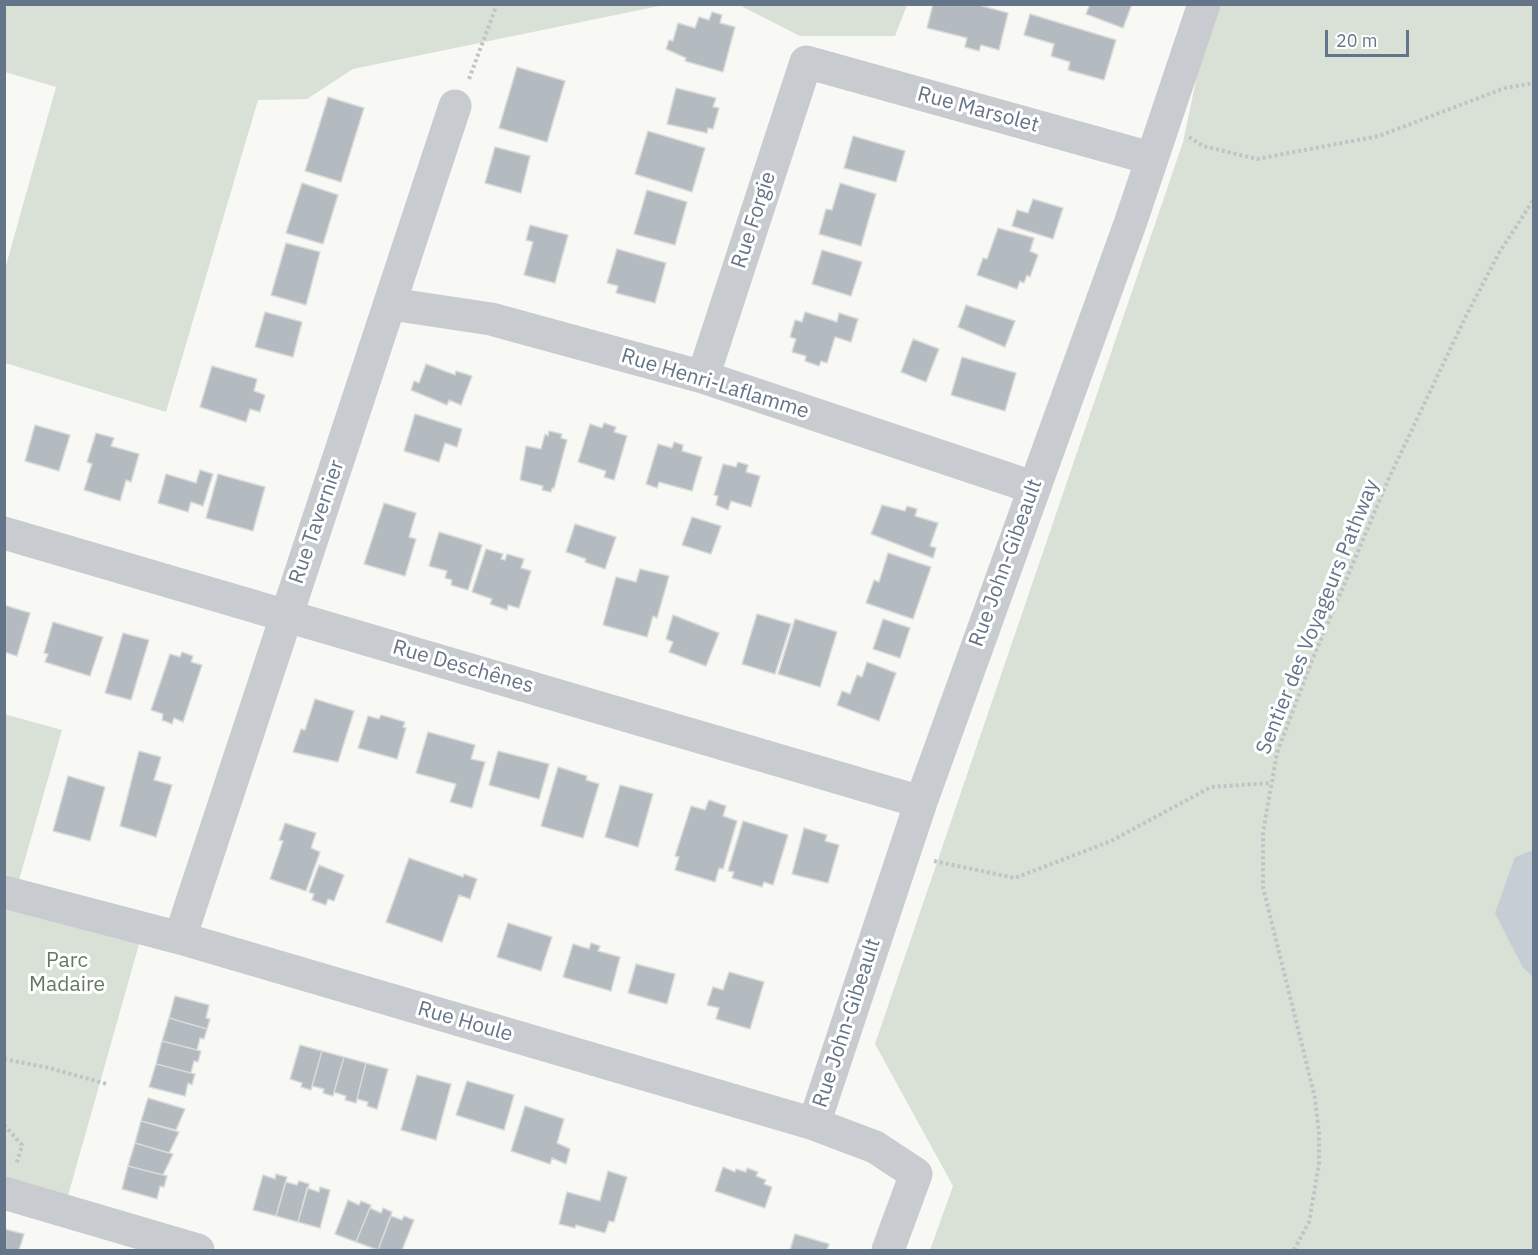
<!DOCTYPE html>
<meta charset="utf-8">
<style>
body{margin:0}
#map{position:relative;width:1538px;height:1255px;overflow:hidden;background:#f8f8f5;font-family:"IBM Plex Sans",sans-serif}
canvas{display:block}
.frame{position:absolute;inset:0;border:6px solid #657589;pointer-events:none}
.scale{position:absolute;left:1325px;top:30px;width:84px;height:27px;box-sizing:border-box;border:3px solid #657589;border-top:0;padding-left:8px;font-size:18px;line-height:21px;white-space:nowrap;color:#657589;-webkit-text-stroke:4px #fff;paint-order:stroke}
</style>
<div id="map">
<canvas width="1538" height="1255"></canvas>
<div class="frame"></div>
<div class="scale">20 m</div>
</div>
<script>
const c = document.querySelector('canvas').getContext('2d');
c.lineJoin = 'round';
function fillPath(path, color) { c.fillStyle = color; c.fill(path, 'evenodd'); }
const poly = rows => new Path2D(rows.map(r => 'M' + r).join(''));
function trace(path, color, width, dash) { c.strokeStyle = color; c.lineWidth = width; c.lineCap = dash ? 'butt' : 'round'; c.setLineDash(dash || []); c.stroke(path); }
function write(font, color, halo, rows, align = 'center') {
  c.font = font + ' "IBM Plex Sans",sans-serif'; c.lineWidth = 6; c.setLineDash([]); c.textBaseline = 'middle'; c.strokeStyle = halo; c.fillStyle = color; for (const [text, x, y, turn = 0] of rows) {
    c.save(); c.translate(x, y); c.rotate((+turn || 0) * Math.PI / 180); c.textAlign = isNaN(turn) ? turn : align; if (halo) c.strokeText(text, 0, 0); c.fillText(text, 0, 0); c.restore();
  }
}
fillPath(poly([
 [4,5,5,4,664,5,353,69,307,99,258,100,166,412,5,363,5,269,56,87,5,72],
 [739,5,907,5,895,36,800,36],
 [1212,5,1533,5,1534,850,1515,857,1523,968,1533,977,1533,1250,930,1250,953,1186,875,1044,1183,142],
 [4,714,62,730,15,894,143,930,64,1210,5,1193]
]), '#d9e1d6');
fillPath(poly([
 [1533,850,1533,977,1523,968,1495,913,1515,857]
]), '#c4ced4');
const building = poly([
 [933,4,975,4,1008,13,999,50,981,45,979,51,965,47,967,38,927,28,933,4],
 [1090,4,1132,4,1123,28,1086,14,1090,4],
 [712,12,722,15,720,23,735,27,723,72,685,61,686,58,666,49,669,40,673,41,678,23,695,28,699,17,709,20,712,12],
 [1030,14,1116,40,1104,80,1068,70,1070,62,1051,56,1054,44,1024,35,1030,14],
 [517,67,565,81,547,142,499,128,517,67],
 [676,88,716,98,713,107,719,108,713,129,708,128,707,133,667,124,676,88],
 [328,97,364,108,341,182,305,171,328,97],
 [648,131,705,148,692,192,635,174,648,131],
 [853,136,905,151,896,182,844,168,853,136],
 [495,147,530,156,521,193,485,183,495,147],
 [302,183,338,195,323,244,286,233,302,183],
 [840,183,876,194,861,246,819,234,826,209,832,210,840,183],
 [647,190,687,202,675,245,634,234,647,190],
 [1033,199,1063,208,1053,239,1012,226,1017,210,1028,213,1033,199],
 [530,225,568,235,555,283,524,275,533,242,526,240,530,225],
 [998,228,1034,238,1030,251,1038,255,1030,277,1027,275,1024,283,1020,281,1017,289,977,275,983,258,987,259,998,228],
 [286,243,320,252,306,305,271,295,286,243],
 [617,249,666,263,655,303,616,293,618,286,607,283,617,249],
 [822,250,862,262,851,296,812,284,822,250],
 [966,305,1015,321,1005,347,958,327,966,305],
 [265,312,302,322,293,357,255,347,265,312],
 [805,312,837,322,839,313,858,319,851,342,835,337,827,363,821,361,819,366,805,361,806,356,792,352,796,339,790,337,795,320,802,322,805,312],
 [913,339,939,349,926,382,901,372,913,339],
 [962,357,1016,373,1005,411,951,395,962,357],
 [426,364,455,375,456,371,472,376,461,405,449,400,447,405,411,390,414,381,419,383,426,364],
 [212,366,257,379,254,391,265,395,260,412,250,409,246,422,200,407,212,366],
 [415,414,462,429,457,447,445,443,439,462,404,451,415,414],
 [604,423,616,427,614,432,627,436,614,480,604,477,606,471,578,462,590,424,602,428,604,423],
 [35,425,70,435,59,471,25,461,35,425],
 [549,431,562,434,561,438,567,440,554,488,552,488,551,492,542,490,543,486,520,480,526,446,541,449,545,434,548,436,549,431],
 [96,433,114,438,111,446,139,454,131,482,126,480,120,501,84,490,92,464,87,462,96,433],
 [674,442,683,445,682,451,702,457,692,491,659,482,657,488,646,484,658,444,672,448,674,442],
 [738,462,748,465,746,472,760,476,751,507,731,501,728,510,716,505,718,496,714,495,723,464,736,467,738,462],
 [200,470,213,474,203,506,191,502,188,512,158,503,166,474,196,483,200,470],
 [218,474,265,487,253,531,206,518,218,474],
 [384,503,416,513,409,537,416,539,405,576,364,564,384,503],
 [882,505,905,511,907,506,917,509,915,516,938,523,930,546,936,548,933,558,871,534,882,505],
 [692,517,721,526,711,554,682,545,692,517],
 [575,524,616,537,605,569,585,562,586,559,566,552,575,524],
 [439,532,482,545,468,590,451,585,452,580,445,578,447,571,429,566,439,532],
 [486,549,503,554,501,559,505,560,507,554,524,559,521,568,531,571,519,608,508,605,507,610,490,604,492,599,472,592,486,549],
 [888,553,931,567,913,619,866,603,874,580,879,582,888,553],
 [640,569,669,576,657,618,653,616,647,637,603,625,616,577,636,582,640,569],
 [4,605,30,613,17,656,4,652,4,605],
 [757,614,791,624,775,674,742,664,757,614],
 [673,615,719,633,706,666,669,652,673,642,666,639,673,615],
 [795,619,837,632,820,687,778,674,795,619],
 [883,619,910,628,900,658,873,649,883,619],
 [53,622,103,637,90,676,45,662,48,654,44,653,53,622],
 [123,633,149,640,131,700,105,693,123,633],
 [182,652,193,656,191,662,202,665,183,722,174,718,172,724,162,720,163,714,151,710,170,654,180,657,182,652],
 [867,662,896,673,879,721,837,705,842,691,850,694,857,675,862,677,867,662],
 [315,699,354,711,338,762,293,752,301,729,305,730,315,699],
 [381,715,405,722,403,727,406,728,397,759,358,748,368,716,379,719,381,715],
 [428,732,475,745,471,759,485,762,472,808,450,802,456,784,416,773,428,732],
 [139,751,161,757,154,780,172,785,156,837,120,826,139,751],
 [498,751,549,764,539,799,489,785,498,751],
 [558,767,587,776,586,780,599,784,583,838,541,826,558,767],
 [68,776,105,787,90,841,53,831,68,776],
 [620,785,653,794,638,847,605,837,620,785],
 [709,800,726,806,723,816,737,821,723,869,719,868,715,882,675,870,679,857,675,856,691,806,705,810,709,800],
 [743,821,788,835,773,885,764,882,762,887,732,878,734,872,728,871,743,821],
 [285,823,316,833,311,848,320,852,306,891,270,879,283,841,279,840,285,823],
 [804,828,827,835,825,841,839,845,828,883,792,874,804,828],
 [409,858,463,877,464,874,477,879,470,899,459,895,442,942,386,922,409,858],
 [319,865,344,875,334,901,328,899,326,905,312,900,314,894,309,892,319,865],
 [508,923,552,937,541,971,497,957,508,923],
 [591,943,600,946,598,951,620,957,611,991,563,977,573,944,589,949,591,943],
 [636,964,675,974,667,1004,628,993,636,964],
 [729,972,764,982,750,1029,716,1019,719,1008,707,1005,713,987,723,990,729,972],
 [175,996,209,1005,206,1018,210,1019,207,1029,169,1018,175,996],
 [169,1018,207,1029,204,1039,200,1038,197,1050,162,1041,169,1018],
 [162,1041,201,1051,198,1062,194,1061,191,1073,156,1064,162,1041],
 [300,1045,322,1051,311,1090,301,1087,302,1083,290,1079,300,1045],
 [322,1051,344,1057,333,1096,323,1093,324,1089,312,1086,322,1051],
 [344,1057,366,1063,356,1103,345,1100,346,1096,334,1092,344,1057],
 [366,1063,388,1069,377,1109,367,1106,368,1102,357,1099,366,1063],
 [156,1064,195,1074,192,1085,188,1083,185,1096,149,1087,156,1064],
 [417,1075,451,1084,436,1140,401,1130,417,1075],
 [467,1081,514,1095,504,1130,456,1115,467,1081],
 [148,1098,185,1109,176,1130,141,1121,148,1098],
 [525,1106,564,1119,557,1143,570,1149,566,1164,552,1158,550,1164,511,1151,525,1106],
 [141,1121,179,1132,169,1153,135,1143,141,1121],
 [135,1143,173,1154,163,1175,128,1166,135,1143],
 [128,1166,167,1176,164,1187,160,1186,157,1199,122,1189,128,1166],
 [723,1167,735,1172,736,1169,746,1172,747,1168,758,1172,756,1176,766,1180,764,1184,772,1187,765,1208,715,1191,723,1167],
 [608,1171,627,1177,614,1222,609,1221,605,1233,576,1225,575,1228,559,1224,567,1192,600,1201,608,1171],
 [276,1174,287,1177,276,1216,253,1210,263,1175,275,1179,276,1174],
 [299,1181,309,1184,298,1222,276,1216,286,1182,297,1185,299,1181],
 [320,1187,330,1190,320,1228,298,1222,307,1188,319,1192,320,1187],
 [348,1200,359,1205,361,1201,371,1205,356,1242,335,1234,348,1200],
 [370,1208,381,1213,383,1208,392,1212,378,1250,356,1242,370,1208],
 [391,1216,402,1220,404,1216,414,1220,402,1250,378,1250,391,1216],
 [4,1229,24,1234,19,1250,4,1250,4,1229],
 [795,1234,829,1244,827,1250,790,1250,795,1234]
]);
fillPath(building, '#b3bac0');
trace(building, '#dadad8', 1.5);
trace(poly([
 [469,79,497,4],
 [1189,137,1203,146,1257,159,1379,136,1505,88,1534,83],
 [934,861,1015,878,1111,841,1211,787,1271,783],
 [4,1059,49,1068,107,1084],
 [4,1125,22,1145,16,1165],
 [1294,1250,1309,1222,1319,1164,1319,1133,1315,1098,1263,887,1263,832,1277,753,1311,663,1389,478,1466,316,1499,253,1534,199]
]), '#c1c3c6', 4, [3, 3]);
trace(poly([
 [391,304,491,319,703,377,1032,487],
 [703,377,806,62,1150,158],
 [4,533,921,802],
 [4,892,180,938,814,1124,875,1147,916,1174,888,1250],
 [180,938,455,106],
 [814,1124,921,802,1131,221,1204,4],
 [4,1193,198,1250]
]), '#c8cbcf', 33);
write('21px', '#657589', '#fff', [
 ["Rue Marsolet",978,110,15],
 ["Rue Forgie",754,220,-72],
 ["Rue Henri-Laflamme",715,384,17],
 ["Rue Tavernier",317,522,-71],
 ["Rue John-Gibeault",1006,563,-70],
 ["Sentier des Voyageurs Pathway",1318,617,-68],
 ["Rue Deschênes",463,667,16],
 ["Rue Houle",465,1022,16],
 ["Rue John-Gibeault",847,1023,-72]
]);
write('21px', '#637a61', '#fff', [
 ["Parc",67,961],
 ["Madaire",67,985]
]);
</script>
